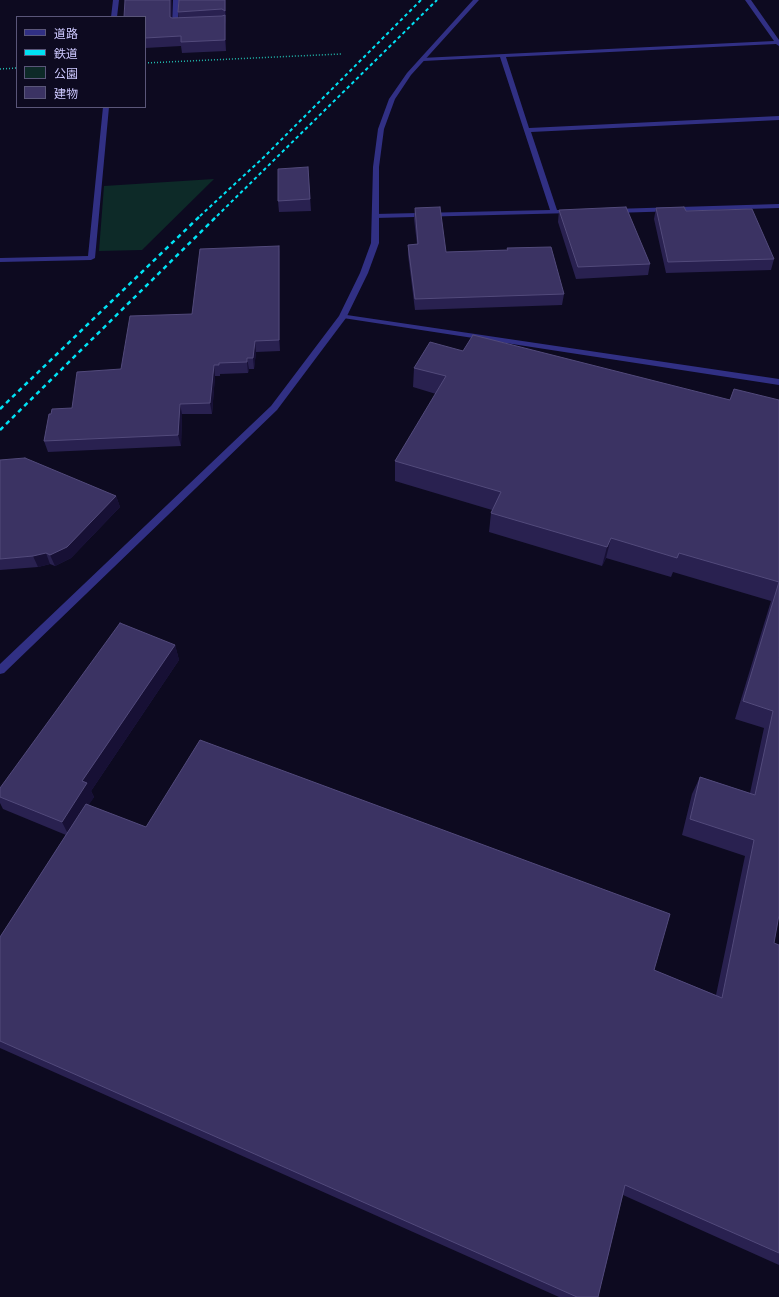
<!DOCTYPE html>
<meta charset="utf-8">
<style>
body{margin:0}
#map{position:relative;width:779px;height:1297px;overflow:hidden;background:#0d0a20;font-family:"IBM Plex Sans","Noto Sans JP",sans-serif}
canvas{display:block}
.legend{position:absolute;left:16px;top:16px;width:130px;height:92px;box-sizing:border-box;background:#0d0a20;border:1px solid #5a5679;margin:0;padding:5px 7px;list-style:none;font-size:12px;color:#cec9ff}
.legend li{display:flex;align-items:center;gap:8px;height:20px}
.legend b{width:20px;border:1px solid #5a5679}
</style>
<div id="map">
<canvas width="779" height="1297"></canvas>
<ul class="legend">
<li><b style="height:5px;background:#313084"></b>道路</li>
<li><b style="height:5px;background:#00e2f4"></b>鉄道</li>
<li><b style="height:11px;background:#0d2a28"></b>公園</li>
<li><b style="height:11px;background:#3b3363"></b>建物</li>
</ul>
</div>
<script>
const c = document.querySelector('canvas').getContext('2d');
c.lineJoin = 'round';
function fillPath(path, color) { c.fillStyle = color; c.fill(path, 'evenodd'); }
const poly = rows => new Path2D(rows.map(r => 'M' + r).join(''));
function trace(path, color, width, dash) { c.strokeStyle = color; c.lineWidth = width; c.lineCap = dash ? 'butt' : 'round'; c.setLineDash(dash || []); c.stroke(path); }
fillPath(poly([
 [214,179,142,250,99,251,104,186]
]), '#0d2a28');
trace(poly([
 [145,63,341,54],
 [0,69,17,68]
]), '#21bbae', 1.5, [1, 2]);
fillPath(poly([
 [113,0,119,0,117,17,111,17,113,0],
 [173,0,179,0,178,24,183,24,183,26,175,28,172,26,173,0],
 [745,0,751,0,779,40,779,46,776,44,506,57,529,128,779,116,779,120,531,132,557,210,571,210,573,211,573,213,375,218,372,216,375,214,550,210,500,57,423,61,421,60,421,58,774,41,745,0],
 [103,107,109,107,95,258,91,260,0,262,0,258,88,256,103,107],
 [779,204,779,208,613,213,610,211,613,209,779,204],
 [340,314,779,379,779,385,343,318,340,318,340,314]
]), '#313084');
fillPath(poly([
 [473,0,479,0,411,75,395,99,384,129,379,167,379,243,368,273,346,318,277,410,4,673,0,674,0,664,271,406,339,316,360,273,371,243,373,167,378,129,389,99,407,73,473,0]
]), '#313084');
trace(poly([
 [200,216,264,157,421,0],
 [217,216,437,0]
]), '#00e2f4', 2, [3.5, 3]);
trace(poly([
 [0,409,201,215],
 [0,430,218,215]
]), '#00e2f4', 2.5, [4.5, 4]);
fillPath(poly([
 [172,0,172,18,179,18,178,12,179,0,226,0,226,51,182,53,181,46,145,48,145,17],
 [308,167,311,211,279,212,278,201],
 [415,208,446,252,507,250,507,248,564,294,562,305,415,310,408,255,408,245,417,244,414,219],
 [656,208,686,211,774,259,771,270,666,273,654,219],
 [559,210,650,264,648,275,576,279,558,222],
 [279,246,280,257,280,351,256,352,254,369,249,369,248,373,220,374,220,376,215,376,212,414,182,414,181,446,48,452,44,441,51,414,72,408],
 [463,351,730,400,779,400,779,915,774,943,779,945,779,1265,623,1195,598,1297,559,1297,0,1048,0,937,66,835,3,809,0,803,0,788,175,645,179,660,91,791,94,797,88,805,146,827,654,970,716,995,745,856,682,835,692,794,700,777,750,793,764,728,735,719,771,601,673,572,671,577,606,558,602,566,489,532,491,513,492,510,395,481,395,461,436,394,413,387,414,368],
 [0,460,116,496,120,507,71,558,55,566,50,564,38,567,0,570]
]), '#292150');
fillPath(poly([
 [170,0,172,0,172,27,170,17],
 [225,0,226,0,226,21,225,11],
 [225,15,226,25,226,51,225,40],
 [279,246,280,257,280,351,279,340],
 [255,341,256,352,254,369,253,358],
 [247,358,249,369,248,373,247,362],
 [214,365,215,376,212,414,210,403],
 [180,404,182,414,181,446,178,435],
 [116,496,120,507,71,558,55,566,50,555],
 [611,538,606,558,602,566,607,547],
 [46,553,50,564,38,567,33,556],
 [175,645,179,660,91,791,94,797,69,836,62,822,82,781]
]), '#171035');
const building = poly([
 [125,0,170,0,170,17,172,18,222,16,225,15,225,40,181,42,181,36,145,38,145,17,124,17,125,0],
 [179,0,225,0,225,11,222,9,178,12,179,0],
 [308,167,310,199,278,201,278,169,308,167],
 [440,207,446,252,508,250,507,248,551,247,564,294,415,299,408,245,418,244,415,208,440,207],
 [626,207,650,264,578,267,559,210,626,207],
 [684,207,686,211,752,209,774,259,668,262,656,208,684,207],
 [279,246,279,340,255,341,253,358,247,358,247,362,219,363,219,365,214,365,210,403,180,404,178,435,44,441,49,414,51,414,52,409,72,408,77,372,121,369,130,316,192,314,200,249,279,246],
 [473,335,730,400,734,389,779,400,779,915,774,943,779,945,779,1253,625,1185,598,1297,577,1297,0,1041,0,937,86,804,146,827,200,740,670,914,654,970,722,998,754,840,690,819,700,777,755,795,773,711,743,701,779,582,679,553,677,558,611,538,607,547,491,513,501,492,395,461,446,376,414,368,430,342,463,351,473,335],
 [25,458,116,496,67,547,50,555,46,553,33,556,0,559,0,460,25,458],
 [120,623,175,645,82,781,87,783,62,822,0,797,0,788,120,623]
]);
fillPath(building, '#3b3363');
trace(building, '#524a7b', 1);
</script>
